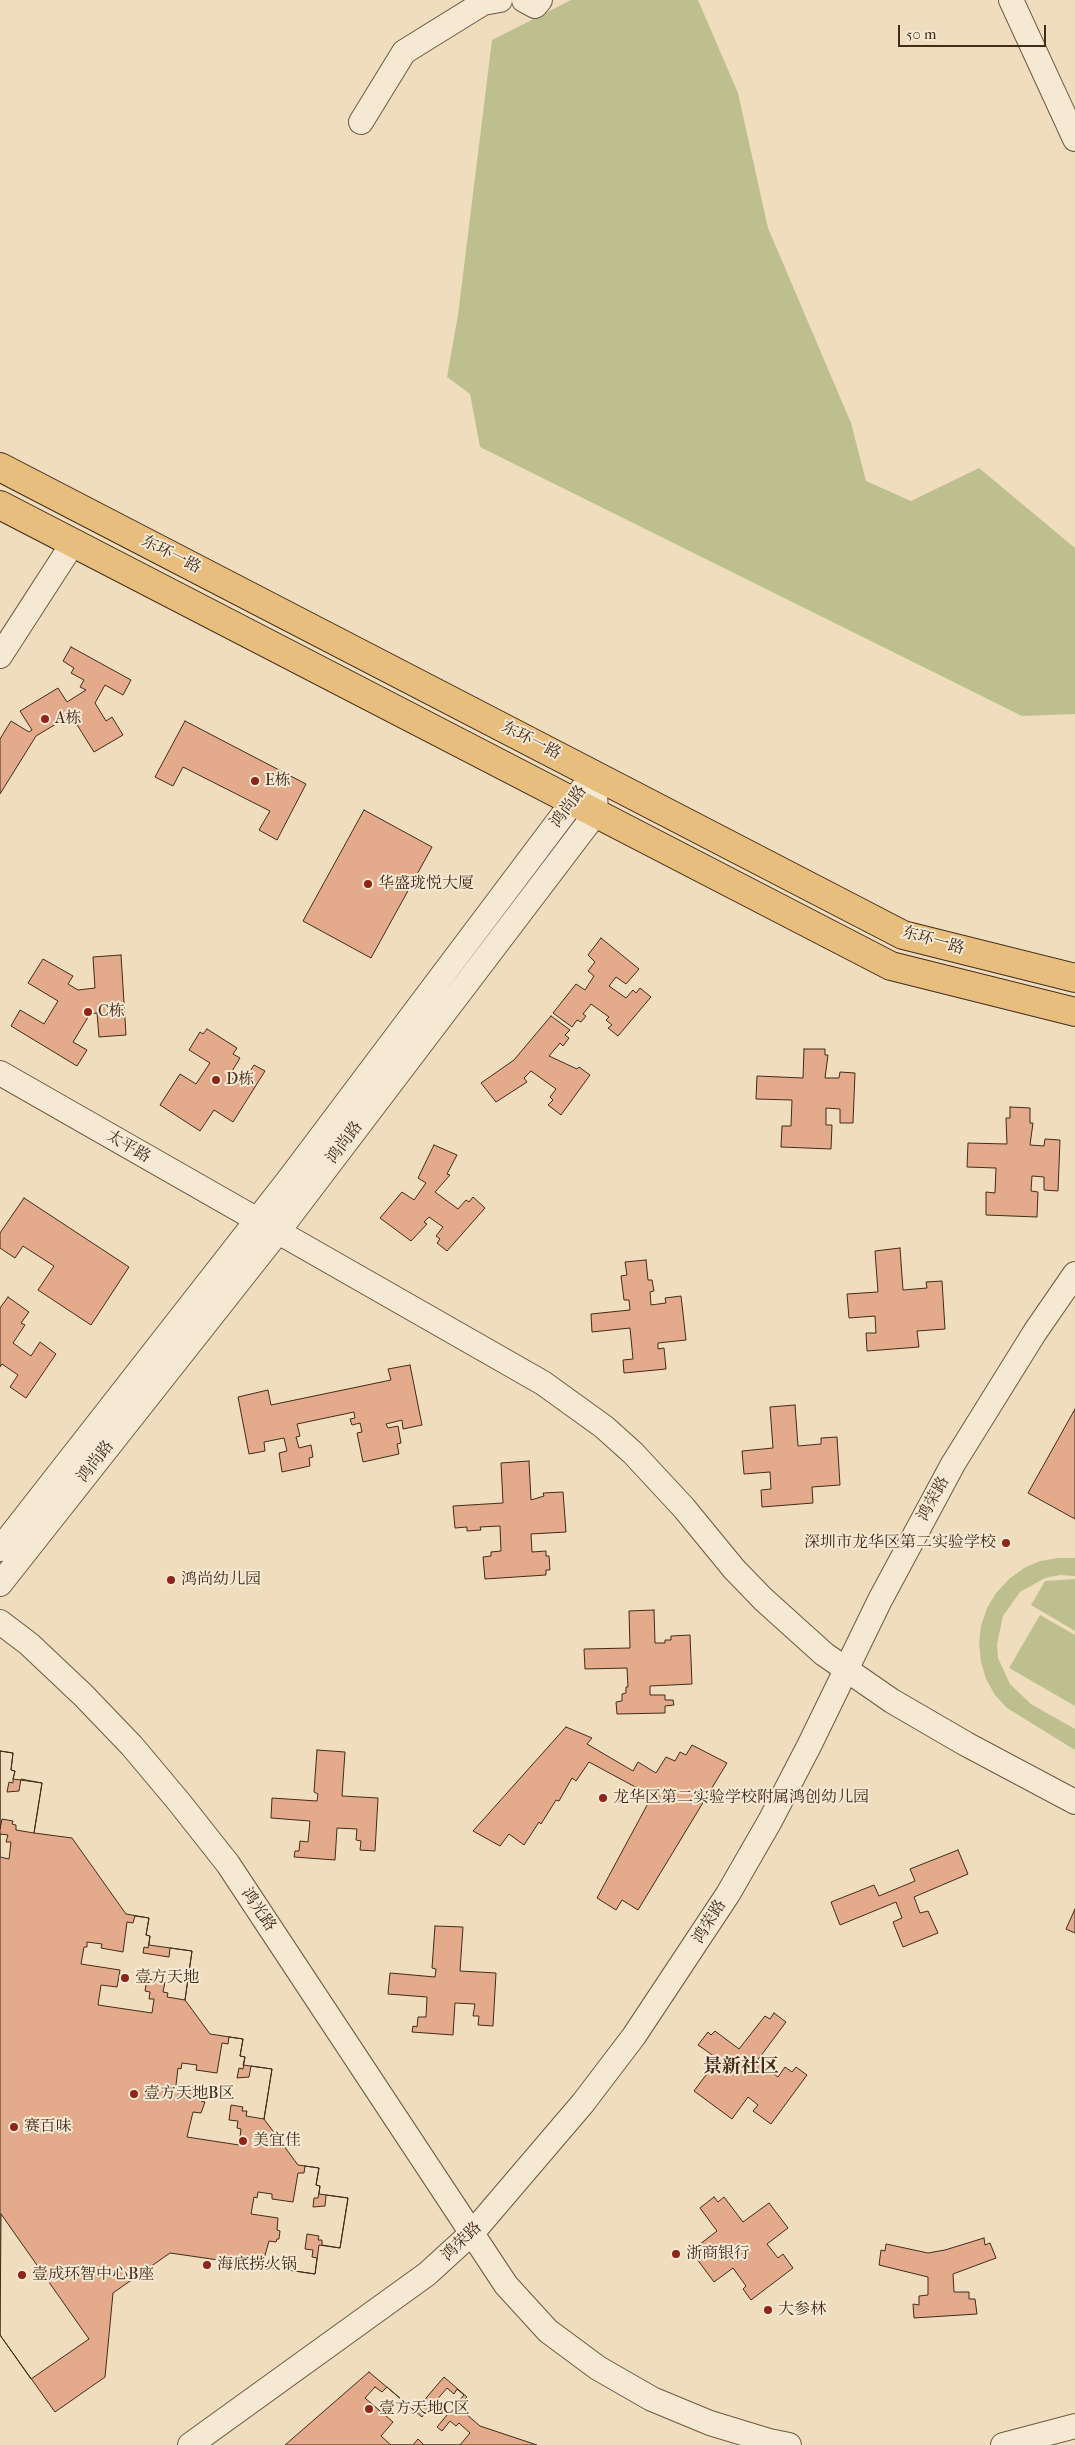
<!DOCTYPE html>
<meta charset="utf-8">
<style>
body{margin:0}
#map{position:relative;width:1075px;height:2445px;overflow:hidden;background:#efddbd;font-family:"IM FELL French Canon",serif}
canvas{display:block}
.scale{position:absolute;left:898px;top:25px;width:148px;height:22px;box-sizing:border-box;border:2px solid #432b1a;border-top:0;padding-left:6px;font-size:15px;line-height:18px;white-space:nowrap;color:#432b1a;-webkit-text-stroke:4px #f5e9d4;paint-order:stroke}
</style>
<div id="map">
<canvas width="1075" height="2445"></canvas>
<div class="scale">50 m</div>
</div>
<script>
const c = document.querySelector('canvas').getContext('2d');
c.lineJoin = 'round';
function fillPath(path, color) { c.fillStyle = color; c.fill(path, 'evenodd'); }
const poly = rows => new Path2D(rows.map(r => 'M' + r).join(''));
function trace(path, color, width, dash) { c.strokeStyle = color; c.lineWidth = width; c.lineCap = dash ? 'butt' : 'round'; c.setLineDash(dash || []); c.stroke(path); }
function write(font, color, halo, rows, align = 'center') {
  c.font = font + ' "IM FELL French Canon","Noto Serif SC",serif'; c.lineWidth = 4; c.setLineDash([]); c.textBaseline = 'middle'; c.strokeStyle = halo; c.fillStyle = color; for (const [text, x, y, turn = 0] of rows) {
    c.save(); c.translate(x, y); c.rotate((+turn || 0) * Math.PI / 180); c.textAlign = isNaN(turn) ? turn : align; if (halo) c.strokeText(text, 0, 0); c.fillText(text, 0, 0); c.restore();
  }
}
fillPath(poly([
 [571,0,698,0,738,93,768,228,851,423,866,481,911,501,979,468,1075,548,1075,714,1022,716,480,447,470,394,447,377,458,315,492,40],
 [1058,1558,1075,1558,1075,1576,1060,1575,1045,1578,1020,1592,1003,1616,997,1644,998,1658,1010,1684,1031,1704,1075,1729,1075,1750,1007,1708,995,1695,986,1679,981,1662,979,1643,981,1626,987,1608,996,1593,1009,1579,1024,1568,1040,1561],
 [1075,1579,1075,1631,1031,1605,1045,1581],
 [1040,1615,1075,1635,1075,1706,1009,1668]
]), '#bdc08e');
const building = poly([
 [71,647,131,680,123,695,105,685,95,703,106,721,112,717,123,735,94,752,71,715,36,736,0,794,0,739,11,721,29,732,32,730,20,711,58,688,67,702,86,690,80,687,84,680,71,673,74,668,63,661,71,647],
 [185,721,306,784,277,840,259,830,270,811,183,767,173,786,155,777,185,721],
 [364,810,432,847,371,958,303,921,364,810],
 [601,938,639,969,626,984,616,977,609,986,626,998,633,990,636,993,640,988,651,997,618,1036,608,1028,612,1025,606,1020,609,1017,591,1004,583,1014,586,1016,581,1022,577,1020,572,1027,553,1013,576,984,585,990,594,976,588,971,595,962,588,955,601,938],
 [121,955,126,1035,99,1037,97,1013,90,1014,73,1042,87,1050,77,1066,11,1026,20,1010,44,1024,58,1001,28,983,43,959,73,976,68,984,78,990,95,988,93,957,121,955],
 [551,1016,570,1030,565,1035,569,1038,563,1046,560,1043,549,1056,577,1069,579,1067,590,1075,561,1115,548,1105,553,1100,550,1097,556,1089,531,1071,524,1078,527,1082,496,1102,481,1083,514,1060,551,1016],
 [207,1029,237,1048,233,1054,240,1058,229,1076,241,1085,254,1065,265,1071,233,1122,214,1110,200,1131,160,1105,180,1074,196,1084,210,1063,189,1050,200,1032,203,1034,207,1029],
 [804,1049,825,1049,825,1055,828,1055,825,1078,839,1078,840,1072,855,1073,853,1123,840,1123,840,1109,826,1108,826,1125,832,1125,831,1149,781,1147,782,1126,791,1126,792,1100,756,1099,757,1076,803,1078,804,1049],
 [1010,1107,1030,1108,1030,1123,1033,1123,1030,1145,1044,1146,1045,1139,1060,1140,1058,1191,1044,1190,1044,1177,1032,1176,1031,1191,1038,1192,1037,1217,986,1215,986,1192,995,1193,996,1168,967,1167,968,1143,1007,1144,1006,1118,1010,1118,1010,1107],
 [434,1145,457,1155,447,1174,450,1175,435,1192,458,1209,466,1200,469,1202,473,1197,485,1208,447,1251,437,1243,440,1239,436,1236,443,1227,429,1217,424,1222,427,1224,411,1241,380,1218,402,1192,414,1200,426,1183,418,1178,434,1145],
 [24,1198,129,1267,91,1325,38,1290,54,1266,23,1246,15,1258,0,1248,0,1233,24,1198],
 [900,1248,903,1290,927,1288,926,1282,942,1281,945,1329,917,1331,919,1347,867,1351,866,1333,876,1333,875,1316,849,1318,847,1294,878,1292,875,1251,900,1248],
 [646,1260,648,1280,652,1280,654,1291,650,1292,651,1305,666,1303,665,1298,681,1296,686,1340,658,1343,658,1349,664,1348,666,1369,624,1373,623,1360,633,1359,630,1328,592,1332,591,1314,630,1310,629,1300,624,1300,621,1276,627,1275,625,1262,646,1260],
 [8,1297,29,1312,21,1323,25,1325,13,1343,31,1356,40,1342,56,1354,26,1398,10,1387,18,1375,2,1364,0,1367,0,1308,8,1297],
 [410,1365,422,1425,403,1429,402,1420,386,1424,388,1428,398,1426,401,1443,397,1444,399,1454,363,1462,357,1433,362,1432,360,1423,352,1425,350,1419,355,1418,354,1412,297,1424,300,1436,296,1437,299,1448,311,1445,313,1457,309,1458,310,1466,282,1472,279,1453,287,1451,284,1438,264,1442,265,1451,249,1454,238,1397,268,1390,271,1405,391,1380,388,1369,410,1365],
 [795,1405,798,1446,821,1444,821,1438,837,1437,840,1485,812,1487,813,1503,762,1507,761,1490,771,1489,770,1472,744,1474,742,1451,773,1448,770,1407,795,1405],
 [1075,1409,1075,1519,1028,1493,1075,1409],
 [529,1461,531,1500,544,1496,543,1493,563,1492,566,1532,531,1534,532,1552,546,1551,546,1556,549,1556,550,1570,546,1570,546,1575,485,1579,483,1557,491,1556,491,1552,501,1551,500,1526,480,1527,481,1530,467,1531,467,1527,455,1528,453,1506,503,1503,501,1463,529,1461],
 [654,1610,655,1643,665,1643,665,1640,671,1640,671,1636,690,1635,692,1684,650,1686,650,1695,665,1695,665,1700,673,1700,674,1705,665,1706,665,1713,617,1714,616,1702,622,1701,622,1694,626,1693,626,1687,628,1687,627,1668,585,1669,584,1649,630,1648,629,1611,654,1610],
 [566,1727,592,1738,587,1744,633,1771,638,1762,656,1773,666,1757,675,1761,680,1752,686,1755,692,1745,727,1763,638,1910,622,1900,616,1910,597,1898,652,1796,589,1762,576,1781,572,1778,559,1801,556,1800,541,1824,539,1822,524,1845,509,1834,500,1846,473,1831,566,1727],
 [317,1750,345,1752,342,1796,378,1798,375,1851,360,1850,361,1841,356,1840,357,1829,337,1828,335,1860,294,1857,295,1851,299,1851,300,1841,308,1842,310,1821,271,1818,272,1798,317,1801,318,1794,314,1792,317,1750],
 [0,1751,13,1753,11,1770,15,1771,13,1779,42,1783,34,1833,72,1838,126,1914,149,1918,146,1935,150,1936,149,1945,192,1951,185,2000,210,2034,243,2039,240,2056,245,2057,243,2065,272,2069,264,2119,298,2165,319,2168,316,2185,320,2186,319,2194,348,2198,340,2248,319,2245,315,2274,170,2253,113,2293,105,2377,55,2412,0,2335,0,1751],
 [0,1751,13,1753,11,1770,15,1771,13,1779,13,1783,9,1782,7,1792,19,1791,21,1779,42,1783,34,1833,16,1830,16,1825,12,1824,13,1821,2,1819,0,1829,0,1751],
 [0,1834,8,1835,6,1842,11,1842,9,1859,0,1857,0,1834],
 [958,1850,968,1874,914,1897,920,1913,928,1911,938,1933,903,1947,893,1922,902,1918,896,1902,840,1925,831,1902,874,1885,879,1896,915,1881,910,1869,958,1850],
 [1075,1909,1075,1933,1066,1929,1075,1909],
 [135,1916,149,1918,146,1935,150,1936,148,1948,144,1947,143,1953,169,1957,170,1948,192,1951,185,2000,167,1997,168,1993,163,1992,165,1982,147,1979,145,1991,150,1992,149,1999,154,1999,152,2013,98,2005,101,1985,117,1987,120,1970,81,1964,84,1947,87,1947,87,1942,102,1944,101,1948,123,1952,127,1922,133,1923,135,1916],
 [435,1926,463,1927,460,1971,496,1973,493,2026,478,2025,479,2016,473,2016,475,2004,455,2003,453,2035,412,2032,413,2026,417,2027,418,2017,426,2017,427,1997,388,1994,390,1973,435,1977,436,1969,432,1968,435,1926],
 [774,2013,786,2022,757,2061,778,2077,785,2067,792,2072,796,2067,807,2075,771,2124,753,2111,758,2105,748,2097,732,2119,694,2091,718,2059,698,2045,708,2032,711,2035,715,2031,739,2049,765,2016,770,2019,774,2013],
 [229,2037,243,2039,240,2056,245,2057,243,2069,239,2068,237,2078,249,2077,251,2066,272,2069,264,2119,246,2116,247,2111,242,2111,243,2107,231,2105,229,2120,238,2121,237,2128,241,2129,239,2145,187,2137,193,2112,201,2113,205,2102,201,2101,203,2089,176,2085,178,2068,181,2069,182,2063,197,2065,196,2070,217,2073,222,2043,228,2044,229,2037],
 [305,2166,319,2168,316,2185,320,2186,318,2198,314,2198,313,2207,325,2206,326,2195,348,2198,340,2248,322,2245,322,2240,318,2240,319,2236,307,2234,305,2249,313,2250,312,2257,317,2258,315,2274,262,2266,269,2241,276,2242,277,2239,279,2239,280,2231,277,2230,278,2218,251,2214,254,2197,257,2198,258,2192,272,2194,272,2199,293,2202,298,2173,304,2173,305,2166],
 [714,2197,718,2202,724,2197,743,2222,769,2203,788,2228,767,2244,778,2258,783,2254,793,2268,751,2300,743,2289,746,2286,733,2268,714,2282,691,2251,717,2231,700,2208,714,2197],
 [1,2214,89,2339,31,2379,0,2335,1,2214],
 [984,2238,985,2245,990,2243,996,2258,953,2274,954,2292,969,2292,969,2299,975,2299,977,2314,914,2318,913,2304,919,2305,919,2296,928,2295,928,2277,879,2265,881,2250,885,2251,886,2244,928,2253,945,2250,984,2238],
 [369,2372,415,2411,444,2377,467,2397,458,2407,480,2426,537,2445,285,2445,369,2372],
 [375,2387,382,2392,387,2387,422,2417,447,2388,454,2394,457,2389,464,2395,458,2402,461,2404,455,2411,452,2409,437,2427,442,2431,450,2421,456,2426,459,2423,470,2433,460,2445,424,2445,418,2439,413,2445,391,2445,381,2436,393,2422,365,2398,375,2387]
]);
fillPath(building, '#e3ab8b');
trace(building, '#432b1a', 1);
const minor = poly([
 [524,0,535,6,540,0],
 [1011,0,1075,139],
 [361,122,404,52,483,3,500,0],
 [0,656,73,543],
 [0,1073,543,1383,604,1427,633,1453,684,1508,734,1569,763,1599,824,1654,892,1701,966,1744,1075,1802],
 [0,1549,290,1178,584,787],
 [0,1584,277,1233,596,813,594,774],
 [0,1622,29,1644,83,1695,132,1746,179,1802,228,1864,506,2285,548,2331,598,2368,652,2399,710,2423,769,2441,789,2445],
 [190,2445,427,2274,473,2232,583,2103,634,2036,728,1894,770,1821,809,1746,880,1600,953,1464,1035,1332,1075,1274],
 [1003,2445,1075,2426]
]);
const major = poly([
 [0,467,903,935,1075,978],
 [0,505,891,966,1075,1012]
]);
trace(minor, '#6e5843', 26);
trace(major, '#432b1a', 30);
trace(minor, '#f5e9d4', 24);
trace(major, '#e8be7e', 28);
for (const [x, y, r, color] of [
 [45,719,5,"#8f2418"],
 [255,781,5,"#8f2418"],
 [368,884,5,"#8f2418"],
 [88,1012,5,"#8f2418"],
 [216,1080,5,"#8f2418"],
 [1006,1543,5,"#8f2418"],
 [171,1580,5,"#8f2418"],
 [603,1798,5,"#8f2418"],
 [125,1978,5,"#8f2418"],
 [134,2094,5,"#8f2418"],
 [14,2127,5,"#8f2418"],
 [243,2141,5,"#8f2418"],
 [676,2254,5,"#8f2418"],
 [207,2265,5,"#8f2418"],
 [22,2275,5,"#8f2418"],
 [768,2310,5,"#8f2418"],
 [369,2409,5,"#8f2418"]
]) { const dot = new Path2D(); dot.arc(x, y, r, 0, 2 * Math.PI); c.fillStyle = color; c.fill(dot); trace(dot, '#f5e9d4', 2); }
write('16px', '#432b1a', '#f5e9d4', [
 ["东环一路",171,555,27],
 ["东环一路",531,741,27],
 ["鸿尚路",569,807,-53],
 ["东环一路",933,941,16],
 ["鸿尚路",345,1143,-53],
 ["太平路",128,1147,30],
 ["鸿尚路",96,1462,-52],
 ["鸿荣路",934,1499,-61],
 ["鸿光路",258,1910,56],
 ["鸿荣路",710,1922,-58],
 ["鸿荣路",462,2242,-44]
]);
write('16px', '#432b1a', '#f5e9d4', [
 ["A栋",55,719],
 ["E栋",265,781],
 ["华盛珑悦大厦",378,884],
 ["C栋",98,1012],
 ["D栋",226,1080],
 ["深圳市龙华区第二实验学校",996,1543,"right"],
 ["鸿尚幼儿园",181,1580],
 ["龙华区第二实验学校附属鸿创幼儿园",613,1798],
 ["壹方天地",135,1978],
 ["壹方天地B区",144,2094],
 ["赛百味",24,2127],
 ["美宜佳",253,2141],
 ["浙商银行",686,2254],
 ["海底捞火锅",217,2265],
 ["壹成环智中心B座",32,2275],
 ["大参林",778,2310],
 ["壹方天地C区",379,2409]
], 'left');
write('bold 19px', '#432b1a', '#f5e9d4', [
 ["景新社区",741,2067]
]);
</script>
